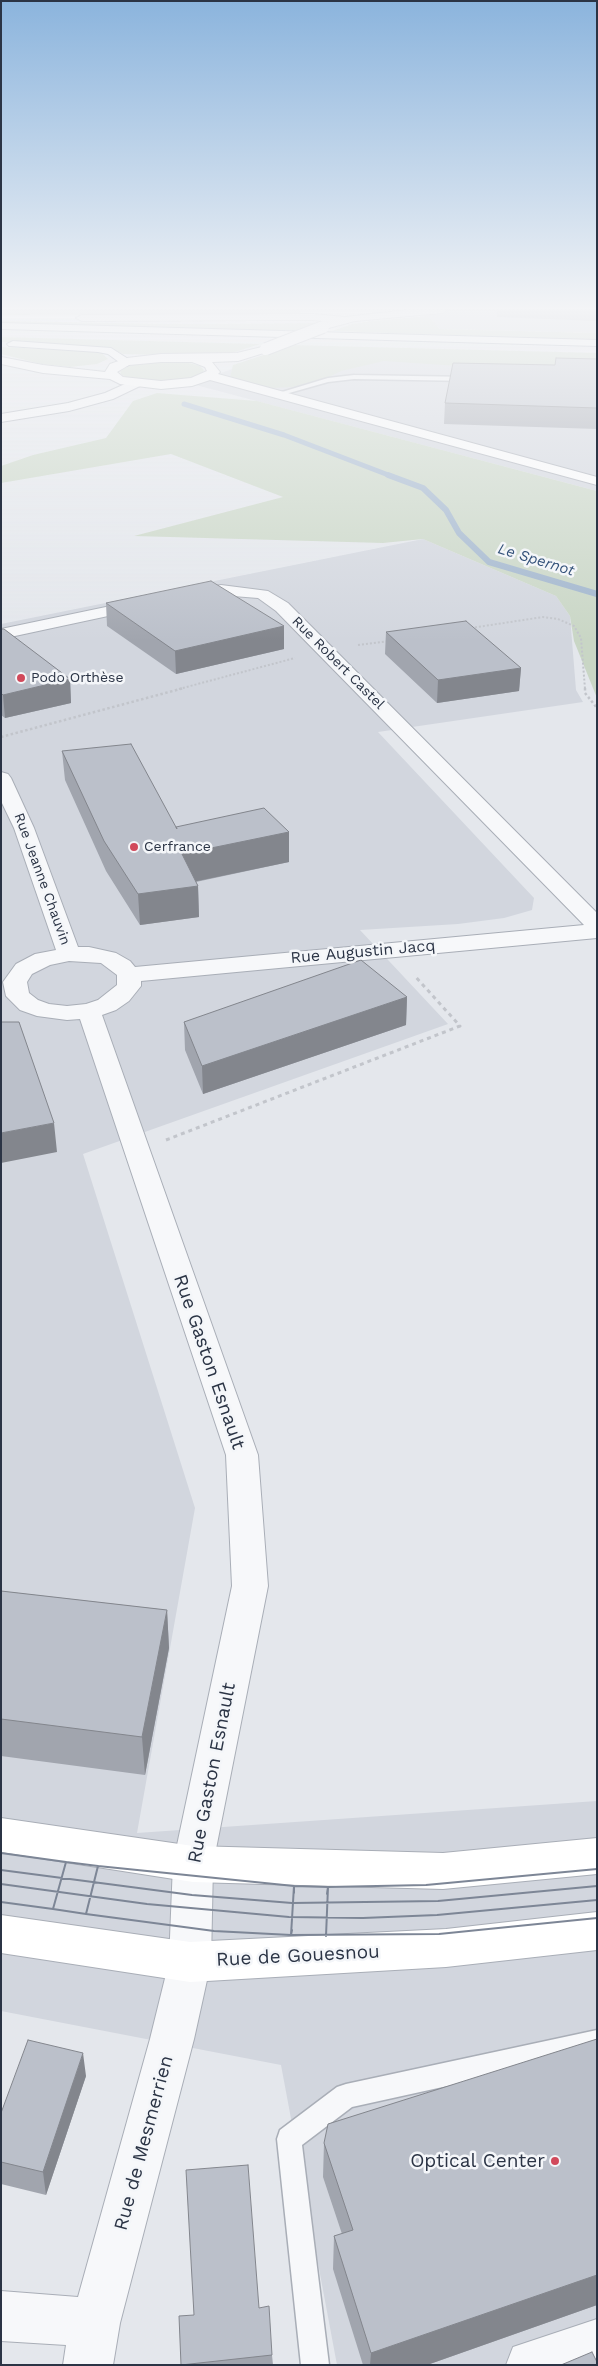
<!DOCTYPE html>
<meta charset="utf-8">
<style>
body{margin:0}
#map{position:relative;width:598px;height:2366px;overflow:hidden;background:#e4e7ec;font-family:"Work Sans",sans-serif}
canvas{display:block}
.frame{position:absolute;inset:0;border:2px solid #2b3445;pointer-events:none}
</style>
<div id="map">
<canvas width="598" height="2366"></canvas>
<div class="frame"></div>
</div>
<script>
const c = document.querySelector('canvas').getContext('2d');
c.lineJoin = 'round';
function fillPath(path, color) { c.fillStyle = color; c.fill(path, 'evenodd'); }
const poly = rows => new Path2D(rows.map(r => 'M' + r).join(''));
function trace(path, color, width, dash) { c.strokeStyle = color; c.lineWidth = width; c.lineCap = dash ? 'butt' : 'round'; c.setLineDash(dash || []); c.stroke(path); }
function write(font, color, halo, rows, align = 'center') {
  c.font = font + ' "Work Sans",sans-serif'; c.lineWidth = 5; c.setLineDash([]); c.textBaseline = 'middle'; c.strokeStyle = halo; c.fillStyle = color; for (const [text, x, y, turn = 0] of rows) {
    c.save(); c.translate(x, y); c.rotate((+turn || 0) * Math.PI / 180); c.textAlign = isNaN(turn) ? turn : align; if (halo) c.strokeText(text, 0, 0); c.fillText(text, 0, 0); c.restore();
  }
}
fillPath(poly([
 [422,310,597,310,597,333,440,329],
 [279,351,597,359,597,491,192,384],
 [423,539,556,596,570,616,576,690,583,702,378,732,534,898,532,910,504,918,458,924,360,930,448,1024,83,1154,195,1508,137,1833,597,1801,597,2332,504,2365,337,2365,281,2065,1,2011,1,624]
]), '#d2d6de');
fillPath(poly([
 [1,310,298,310,302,314,1,315],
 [428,316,440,329,597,333,597,340,332,331,352,324,371,321],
 [1,321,175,324,314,323,314,326,296,331,1,323],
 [1,337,260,344,226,355,203,356,123,354,110,348,1,342],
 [294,345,597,353,597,371,473,367,384,361,341,371,329,377,293,387,272,388,230,378,233,365],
 [1,347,88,351,101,352,108,359,97,364,70,367,41,364,1,354],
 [182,361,200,366,204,370,203,373,188,380,161,383,126,378,121,374,120,371,132,364,143,362],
 [157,393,257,401,597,491,597,698,574,641,570,616,556,596,423,539,383,543,134,536,283,497,171,454,1,483,1,466,33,455,106,438,133,401]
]), '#c9d6c5');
trace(poly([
 [184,404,284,435,391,476]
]), '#9fb4cc', 5);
trace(poly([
 [388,475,423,488,446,510,459,533,489,562,597,594]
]), '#9fb4cc', 6);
const lane = poly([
 [354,375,471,377,474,379,471,381,354,379,328,382,275,397,272,395,328,378,354,375],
 [597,2030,597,2053,352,2107,302,2145,329,2365,301,2365,277,2139,280,2130,337,2087,346,2084,597,2030]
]);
const street = poly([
 [136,379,140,380,142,383,140,386,113,399,69,411,1,422,1,414,68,403,105,393,136,379],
 [221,585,268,591,288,603,597,913,597,938,141,981,141,986,129,1001,116,1010,102,1015,258,1455,268,1586,213,1864,211,1962,194,2039,120,2323,113,2365,63,2365,66,2345,1,2341,1,2291,78,2297,150,2039,169,1962,173,1864,232,1586,226,1455,80,1019,67,1020,37,1016,20,1010,6,996,3,982,16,964,35,954,56,950,14,828,1,801,1,772,8,774,11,778,34,828,78,947,89,947,116,953,130,961,135,967,584,925,276,611,258,598,221,595,189,600,183,598,181,595,183,592,189,590,221,585],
 [69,961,101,963,117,975,117,985,98,1000,86,1004,67,1006,49,1004,38,1000,29,993,27,982,32,974,50,965,69,961],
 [144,599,150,601,152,604,150,607,1,639,1,629,144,599],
 [597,2319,597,2365,506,2365,513,2347,597,2319]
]);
const secondary = poly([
 [407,310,447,310,442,313,355,321,325,329,319,326,328,322,313,320,82,321,76,318,82,315,313,314,345,317,407,310],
 [266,346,272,349,270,351,238,361,212,362,220,372,218,374,597,477,597,485,210,380,192,386,161,389,120,384,110,379,43,373,1,364,1,357,43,365,105,372,110,364,127,358,161,354,237,353,266,346],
 [161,362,192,362,205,367,207,371,191,378,161,381,123,377,117,372,129,365,161,362],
 [1,1818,193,1846,443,1853,597,1838,597,1874,443,1889,193,1882,1,1852,1,1818],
 [597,1912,597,1950,446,1967,190,1982,1,1953,1,1915,190,1942,446,1929,597,1912]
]);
const highway = poly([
 [1,323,597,340,597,346,1,329,1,323],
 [13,341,111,348,133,362,127,366,123,365,108,354,98,352,9,346,7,344,13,341]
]);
trace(lane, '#a9aeb7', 3);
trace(street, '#a9aeb7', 2);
trace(secondary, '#a9aeb7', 2);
trace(highway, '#8b94a3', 2);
trace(poly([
 [471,628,543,617,558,619,574,626,581,638,585,689],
 [358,645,389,641],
 [179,689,295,658]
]), '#c2c5cb', 2, [2, 2]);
trace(poly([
 [585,688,585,693,597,708],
 [1,737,184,688]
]), '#c2c5cb', 2.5, [2.5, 2.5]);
trace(poly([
 [166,1140,460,1026,414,975]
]), '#c2c5cb', 3, [4, 4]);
fillPath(lane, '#f7f8fa');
fillPath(street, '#f7f8fa');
fillPath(secondary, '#fff');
fillPath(highway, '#fff');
trace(poly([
 [1,1853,66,1862,53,1909,1,1902],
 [66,1862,98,1866,86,1914,53,1909,66,1862],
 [98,1866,294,1886,291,1935,214,1931,86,1914,98,1866],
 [1,1870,192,1895,292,1903,438,1901,597,1886],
 [1,1884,147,1904,289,1917,363,1918,437,1915,597,1900],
 [294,1893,294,1886,328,1887,326,1936],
 [327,1894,328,1887,426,1885,597,1869],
 [292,1930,291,1935,439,1934,597,1918]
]), '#7d8696', 2);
const secondaryBridge = poly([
 [266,349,323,327]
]);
trace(secondaryBridge, '#a9aeb7', 14, []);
trace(secondaryBridge, '#fff', 12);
fillPath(poly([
 [497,310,597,310,597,321,497,317],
 [597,359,597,429,444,424,445,403,555,365],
 [106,603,284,626,284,649,176,674,107,626],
 [1,629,70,679,71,703,5,718,1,715],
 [386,632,521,668,519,691,437,703,385,654],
 [62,751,177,828,289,832,289,862,196,882,198,886,199,917,140,925,106,871,65,780],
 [407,997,406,1025,203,1094,185,1050,184,1022],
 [1,1591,167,1610,169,1648,145,1775,1,1756],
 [597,2039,597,2305,427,2365,363,2365,333,2269,334,2236,342,2234,323,2177,324,2143],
 [86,2076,46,2195,1,2184,1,2113],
 [259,2308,272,2355,273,2365,181,2365]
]), '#a1a5ae');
fillPath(poly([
 [284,626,284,649,176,674,175,651],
 [521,668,519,691,437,703,438,680],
 [70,679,71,703,5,718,3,695],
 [289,832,289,862,183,884,182,854],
 [198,886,199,917,140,925,138,894],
 [407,997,406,1025,203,1094,202,1066],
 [54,1123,57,1152,1,1163,1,1133],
 [167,1610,169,1648,145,1775,142,1737],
 [83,2053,86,2076,46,2195,43,2172],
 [597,2275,597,2305,427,2365,370,2365,371,2353]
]), '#83868d');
const building = poly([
 [556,358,597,359,597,408,445,403,453,363,555,365,556,358],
 [211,581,284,626,175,651,106,603,211,581],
 [466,621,521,668,438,680,386,632,466,621],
 [1,629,4,629,70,679,3,695,1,693,1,629],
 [131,744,177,829,176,827,264,808,289,832,182,854,198,886,138,894,104,841,62,751,131,744],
 [361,960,407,997,202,1066,184,1022,361,960],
 [1,1022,19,1022,54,1123,1,1133,1,1022],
 [1,1591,167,1610,142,1737,1,1719,1,1591],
 [597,2039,597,2275,371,2353,334,2236,353,2230,324,2143,328,2124,597,2039],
 [28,2040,83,2053,43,2172,1,2162,1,2113,28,2040],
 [248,2165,259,2308,269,2306,272,2355,181,2365,179,2316,194,2315,186,2170,248,2165],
 [592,2352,597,2362,597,2365,561,2365,592,2352]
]);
fillPath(building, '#bbc0ca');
trace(building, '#83868d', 1);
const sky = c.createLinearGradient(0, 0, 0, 641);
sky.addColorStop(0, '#8bb4dd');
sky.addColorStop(0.48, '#f3f4f6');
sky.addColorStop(1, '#f3f4f600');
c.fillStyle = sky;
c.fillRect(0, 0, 598, 641);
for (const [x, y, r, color] of [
 [21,678,5,"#d1495b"],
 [134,847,5,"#d1495b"],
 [555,2161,5,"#d1495b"]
]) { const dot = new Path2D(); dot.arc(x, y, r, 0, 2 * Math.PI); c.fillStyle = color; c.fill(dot); trace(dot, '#f4f6f9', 2); }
write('14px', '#2b3445', '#f4f6f9', [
 ["Rue Robert Castel",338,663,45],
 ["Rue Jeanne Chauvin",42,879,70]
]);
write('14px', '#2b3445', '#f4f6f9', [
 ["Podo Orthèse",31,678],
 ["Cerfrance",144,847]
], 'left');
write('italic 15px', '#34527a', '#f4f6f9', [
 ["Le Spernot",536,560,17]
]);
write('16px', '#2b3445', '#f4f6f9', [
 ["Rue Augustin Jacq",363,952,-5]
]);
write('19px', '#2b3445', '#f4f6f9', [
 ["Rue Gaston Esnault",209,1362,71],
 ["Rue Gaston Esnault",212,1773,-79],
 ["Rue de Gouesnou",298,1956,-3],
 ["Rue de Mesmerrien",144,2143,-75]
]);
write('19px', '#2b3445', '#f4f6f9', [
 ["Optical Center",545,2161]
], 'right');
</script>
